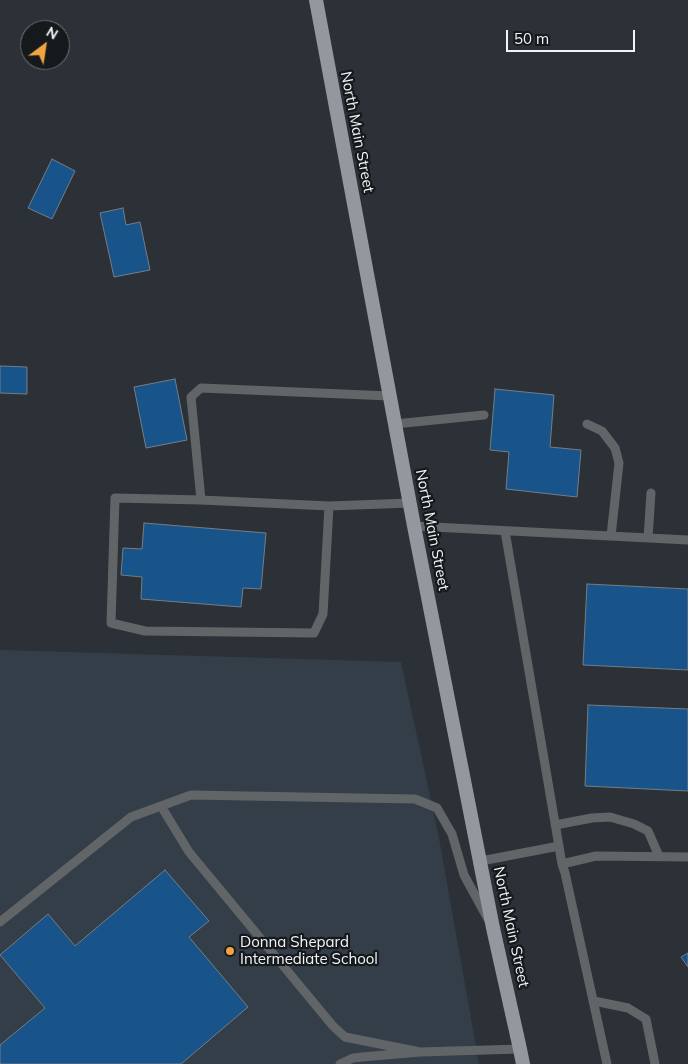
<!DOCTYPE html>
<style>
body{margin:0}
#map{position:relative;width:688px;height:1064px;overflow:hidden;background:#2c3137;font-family:Mulish,sans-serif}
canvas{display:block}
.north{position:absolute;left:20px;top:20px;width:50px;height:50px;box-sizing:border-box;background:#16191b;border:1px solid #6e7174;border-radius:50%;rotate:31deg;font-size:14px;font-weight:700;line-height:20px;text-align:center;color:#f1f5f9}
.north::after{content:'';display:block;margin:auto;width:18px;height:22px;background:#f1a540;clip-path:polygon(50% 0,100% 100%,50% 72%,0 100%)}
.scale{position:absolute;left:506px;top:30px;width:129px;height:22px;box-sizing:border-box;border:2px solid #f1f5f9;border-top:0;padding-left:6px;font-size:15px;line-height:18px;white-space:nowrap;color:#f1f5f9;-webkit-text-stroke:4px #16191b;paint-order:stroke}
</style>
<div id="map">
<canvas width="688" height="1064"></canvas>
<div class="north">N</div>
<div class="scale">50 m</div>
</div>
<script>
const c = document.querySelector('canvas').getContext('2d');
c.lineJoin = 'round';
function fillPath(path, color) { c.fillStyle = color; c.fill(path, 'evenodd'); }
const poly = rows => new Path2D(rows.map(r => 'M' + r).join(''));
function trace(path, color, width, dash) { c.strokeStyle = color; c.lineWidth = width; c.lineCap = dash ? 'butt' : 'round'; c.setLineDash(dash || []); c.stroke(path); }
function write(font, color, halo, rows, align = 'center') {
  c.font = font + ' Mulish,sans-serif'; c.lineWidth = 4.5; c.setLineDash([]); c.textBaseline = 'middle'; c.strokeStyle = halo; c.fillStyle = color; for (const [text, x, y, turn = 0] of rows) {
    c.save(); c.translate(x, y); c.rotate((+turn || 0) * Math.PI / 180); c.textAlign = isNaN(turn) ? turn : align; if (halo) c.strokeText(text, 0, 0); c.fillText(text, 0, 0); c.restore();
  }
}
fillPath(poly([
 [0,650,401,662,439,838,479,1064,0,1064]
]), '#343e48');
const building = poly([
 [52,159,75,171,52,219,28,208,52,159],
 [123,208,126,225,140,222,150,270,114,277,100,213,123,208],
 [0,366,27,367,27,394,0,393,0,366],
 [175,379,187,440,146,448,134,387,175,379],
 [495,389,554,395,550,447,581,450,577,497,506,489,509,452,490,450,495,389],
 [144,523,266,533,261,589,243,588,241,607,141,599,142,577,121,575,123,548,142,549,144,523],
 [587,584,688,589,688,670,583,665,587,584],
 [588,705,688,709,688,791,585,786,588,705],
 [165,870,209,921,189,937,248,1007,181,1064,0,1064,0,1045,45,1008,0,955,48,914,75,946,165,870],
 [688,953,688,967,681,957,688,953]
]);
fillPath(building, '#18548a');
trace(building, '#767d84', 1);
trace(poly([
 [390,396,201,388,191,397,201,500,115,498,111,623,145,631,314,633,323,614,329,506,410,503],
 [395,424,484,415],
 [587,424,602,431,615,448,619,463,611,536],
 [201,500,329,506],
 [414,526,688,540],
 [505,531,562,864,565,873,607,1064],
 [648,538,651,493],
 [161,806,189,852,333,1026,345,1037,420,1052],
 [555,825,592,818,610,817,634,824,648,831,659,856],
 [481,861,559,846],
 [562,864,596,856,688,857],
 [0,922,131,817,191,795,415,799,437,808,452,834,464,875,488,919],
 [594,1001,628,1008,646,1019,655,1064],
 [340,1064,353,1058,362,1057,420,1052,520,1049]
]), '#626568', 9);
trace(poly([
 [316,0,414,526,493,928,520,1049,523,1064]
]), '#92989e', 14);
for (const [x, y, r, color] of [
 [230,951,5,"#f1a540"]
]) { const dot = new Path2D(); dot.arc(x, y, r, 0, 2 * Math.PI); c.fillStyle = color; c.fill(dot); trace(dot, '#16191b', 2); }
write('15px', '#f1f5f9', '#16191b', [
 ["North Main Street",357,132,79],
 ["North Main Street",432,530,79],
 ["North Main Street",511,927,78]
]);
write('15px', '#f1f5f9', '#16191b', [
 ["Donna Shepard",240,942],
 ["Intermediate School",240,959]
], 'left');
</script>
